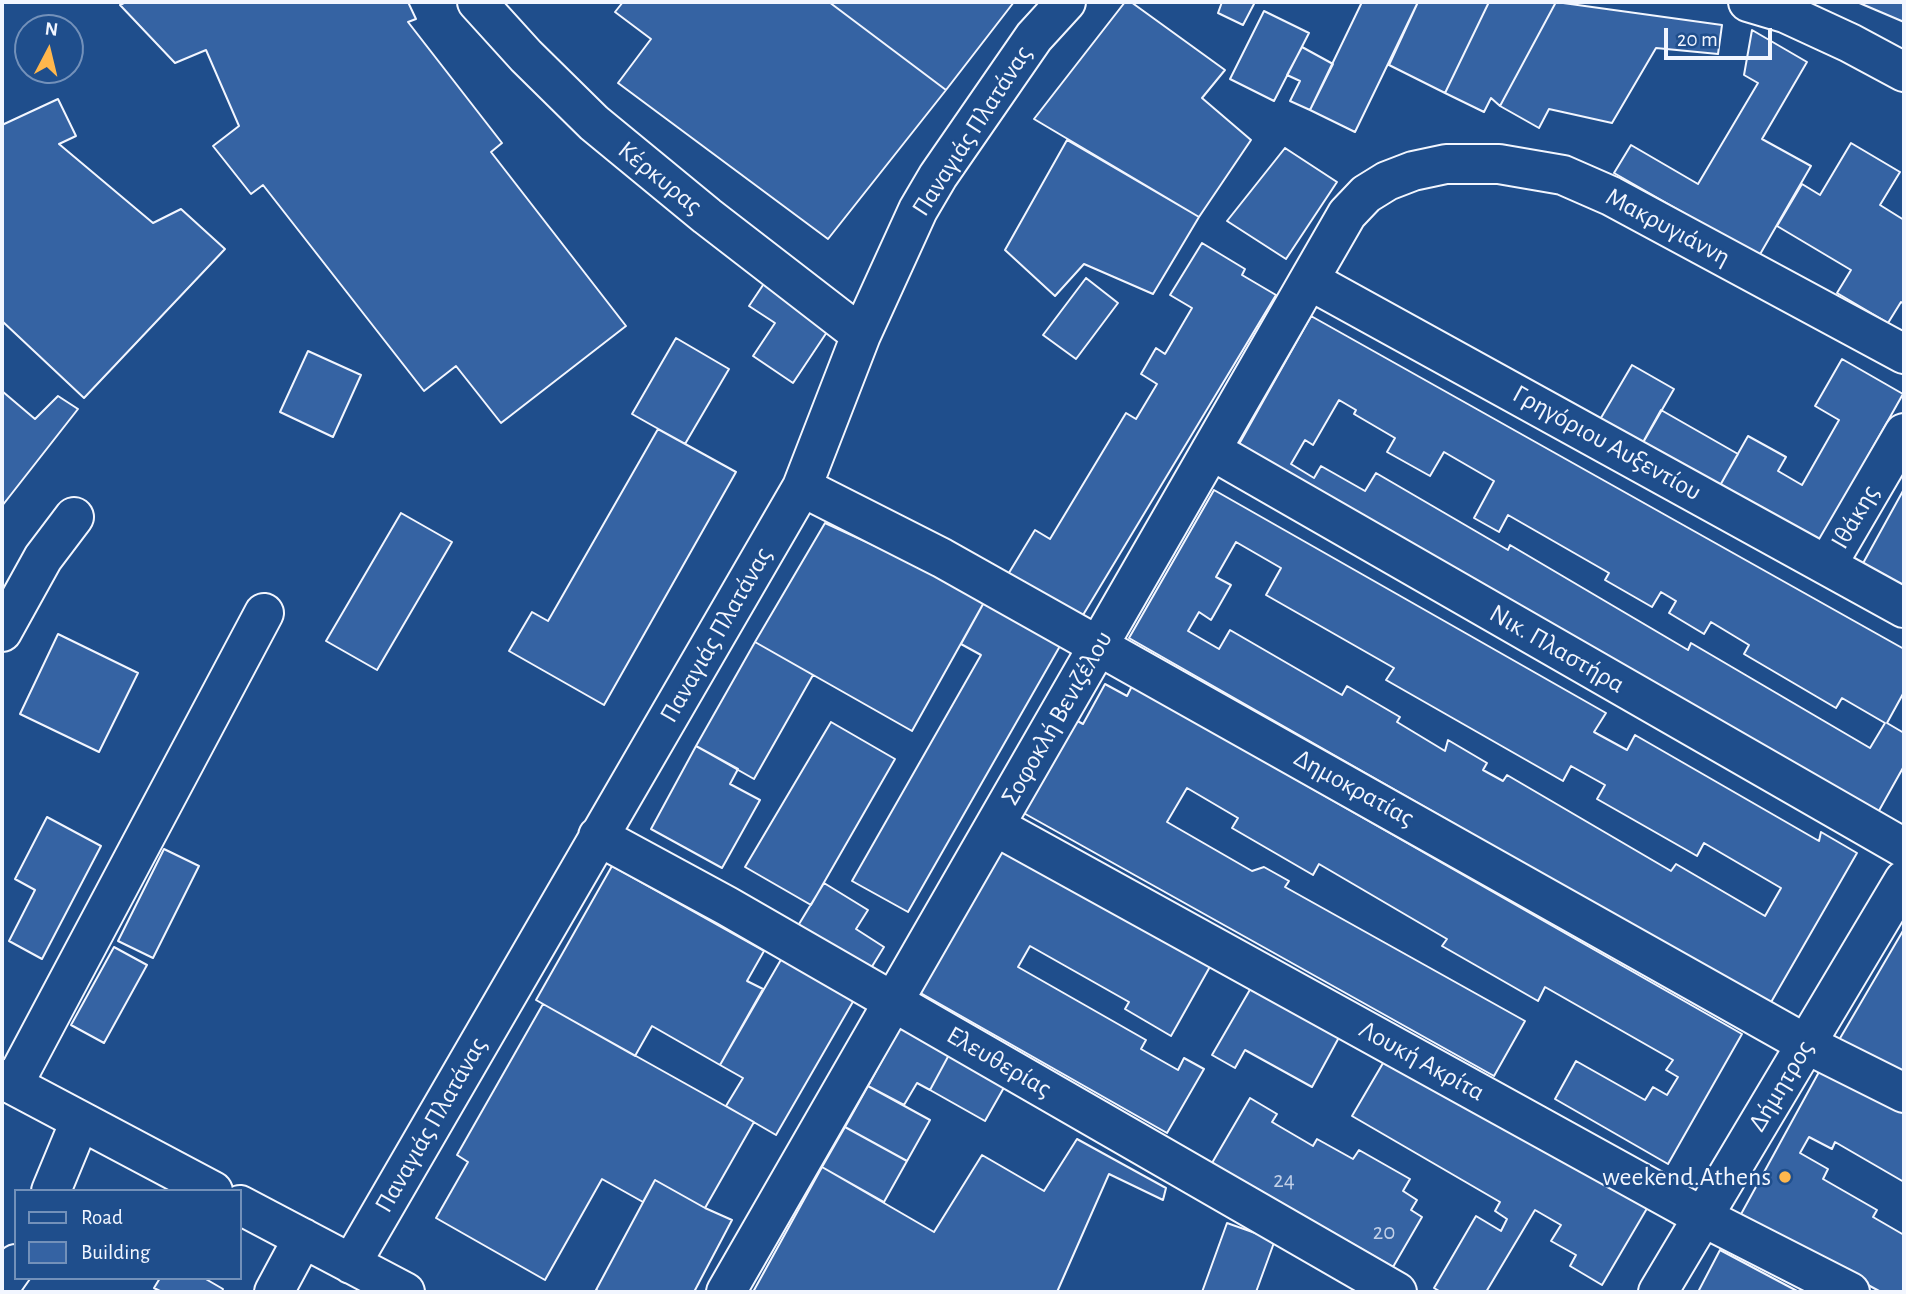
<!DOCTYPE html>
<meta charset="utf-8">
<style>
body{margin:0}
#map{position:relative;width:1906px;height:1294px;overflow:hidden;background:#1f4e8c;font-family:"Alegreya Sans",sans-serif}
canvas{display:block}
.frame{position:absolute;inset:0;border:4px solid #f2f6ff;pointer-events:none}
.legend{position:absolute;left:14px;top:1189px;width:228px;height:91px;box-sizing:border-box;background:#1f4e8c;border:2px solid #7391ba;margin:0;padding:9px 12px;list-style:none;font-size:21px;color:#f2f6ff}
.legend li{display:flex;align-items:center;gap:14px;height:35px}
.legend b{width:35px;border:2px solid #7391ba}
.north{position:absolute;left:14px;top:14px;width:70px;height:70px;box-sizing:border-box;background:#1f4e8c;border:2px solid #7391ba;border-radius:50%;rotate:7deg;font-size:19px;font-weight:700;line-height:28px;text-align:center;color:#f2f6ff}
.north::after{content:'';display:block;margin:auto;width:24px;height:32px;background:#ffb74d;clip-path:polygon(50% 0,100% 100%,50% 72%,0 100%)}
.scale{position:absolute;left:1664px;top:28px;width:108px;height:32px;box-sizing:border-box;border:4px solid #f2f6ff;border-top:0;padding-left:9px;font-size:21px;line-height:24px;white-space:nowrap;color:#f2f6ff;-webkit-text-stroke:5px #1f4e8c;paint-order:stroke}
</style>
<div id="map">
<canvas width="1906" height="1294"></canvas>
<div class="frame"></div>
<ul class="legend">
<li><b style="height:9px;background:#1f4e8c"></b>Road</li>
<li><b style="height:19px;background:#3563a3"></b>Building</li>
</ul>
<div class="north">N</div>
<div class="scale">20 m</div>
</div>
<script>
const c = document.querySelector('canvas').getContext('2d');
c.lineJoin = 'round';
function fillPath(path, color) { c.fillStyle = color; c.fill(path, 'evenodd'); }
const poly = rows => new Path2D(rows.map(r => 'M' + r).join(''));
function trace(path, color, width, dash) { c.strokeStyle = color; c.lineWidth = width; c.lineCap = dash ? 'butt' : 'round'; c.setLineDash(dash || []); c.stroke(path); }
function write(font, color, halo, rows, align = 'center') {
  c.font = font + ' "Alegreya Sans",sans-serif'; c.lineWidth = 5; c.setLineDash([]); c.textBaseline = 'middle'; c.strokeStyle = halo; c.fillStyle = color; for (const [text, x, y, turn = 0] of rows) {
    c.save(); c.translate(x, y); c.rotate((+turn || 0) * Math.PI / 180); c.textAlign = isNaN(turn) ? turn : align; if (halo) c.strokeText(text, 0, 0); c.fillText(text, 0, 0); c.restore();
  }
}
const building = poly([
 [126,2,408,2,416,19,408,22,502,143,491,152,626,326,501,423,456,366,424,391,263,185,251,194,213,146,239,126,206,50,175,63,120,5,126,2],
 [623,2,829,2,946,90,828,239,618,83,651,39,615,12,623,2],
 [829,2,1014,2,946,90,829,2],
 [1125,2,1131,2,1225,70,1202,98,1251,140,1199,217,1034,119,1125,2],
 [1222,2,1255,2,1243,25,1218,13,1222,2],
 [1362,2,1418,2,1355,132,1310,110,1362,2],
 [1418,2,1489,2,1445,93,1389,65,1418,2],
 [1489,2,1556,2,1500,106,1491,98,1484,112,1445,93,1489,2],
 [1556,2,1722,25,1718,54,1656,48,1612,123,1549,109,1539,128,1500,106,1556,2],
 [1857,2,1904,2,1904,22,1857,2],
 [1264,11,1309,33,1274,101,1230,79,1264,11],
 [1752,30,1807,62,1762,139,1811,166,1759,256,1614,173,1631,145,1698,184,1758,83,1744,75,1752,30],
 [1302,47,1333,64,1310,110,1290,101,1300,81,1287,75,1302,47],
 [58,99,76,136,59,144,153,223,181,209,225,249,84,398,2,321,2,125,58,99],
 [1067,140,1199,217,1153,294,1084,264,1055,296,1005,250,1067,140],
 [1851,143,1900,172,1880,205,1904,220,1904,304,1901,302,1888,323,1837,293,1851,270,1777,226,1802,184,1820,195,1851,143],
 [1285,148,1337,182,1286,259,1227,221,1285,148],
 [1202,243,1245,269,1242,275,1276,295,1080,620,1007,576,1035,530,1050,539,1126,413,1136,419,1157,384,1141,374,1156,348,1165,354,1192,308,1170,295,1202,243],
 [1086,278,1118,303,1076,359,1043,335,1086,278],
 [765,282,831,326,793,383,753,356,775,323,749,306,765,282],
 [1311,316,1904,649,1904,692,1887,723,1904,733,1904,766,1876,816,1234,453,1311,316],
 [1339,400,1356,410,1354,414,1395,438,1387,452,1430,476,1444,452,1494,481,1474,518,1499,532,1508,515,1609,573,1605,580,1652,607,1661,592,1676,601,1669,613,1704,634,1711,622,1749,645,1744,654,1836,708,1842,698,1885,723,1870,748,1691,643,1688,650,1510,545,1508,550,1376,473,1365,491,1321,466,1314,478,1291,464,1305,440,1313,445,1339,400],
 [676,338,729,369,685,444,632,414,676,338],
 [308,351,361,375,333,437,280,412,308,351],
 [1842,359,1903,394,1814,552,1714,496,1748,436,1786,457,1778,471,1802,485,1839,420,1815,406,1842,359],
 [1632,365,1674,389,1637,453,1595,428,1632,365],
 [2,391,35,419,58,396,78,409,2,506,2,391],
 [1661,410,1738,454,1714,496,1637,453,1661,410],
 [658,429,736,472,604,705,509,651,532,612,548,621,658,429],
 [1904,489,1904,602,1856,576,1904,489],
 [1214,490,1606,713,1594,732,1627,750,1635,735,1819,841,1821,832,1857,853,1770,1004,1129,638,1214,490],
 [1236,542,1281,568,1266,595,1394,668,1386,680,1563,781,1571,766,1605,785,1597,799,1697,856,1704,843,1781,888,1765,916,1676,864,1671,871,1507,775,1503,781,1483,770,1487,763,1448,740,1445,751,1397,722,1400,717,1347,686,1342,695,1230,630,1219,649,1188,631,1199,612,1211,620,1231,585,1216,577,1236,542],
 [401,513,452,542,377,670,326,641,401,513],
 [825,523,987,597,912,731,755,642,825,523],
 [987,597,1064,639,908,912,852,881,981,655,961,644,987,597],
 [58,634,138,673,99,752,20,714,58,634],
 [755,642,813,675,754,779,696,746,755,642],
 [1105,684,1127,696,1132,686,1742,1034,1668,1164,1555,1099,1576,1061,1645,1100,1653,1087,1667,1095,1678,1077,1666,1070,1673,1060,1545,987,1538,1001,1442,946,1447,939,1319,864,1313,875,1232,828,1238,818,1187,788,1167,822,1252,871,1264,867,1289,881,1285,887,1525,1021,1494,1076,1020,811,1072,718,1083,724,1105,684],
 [831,722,895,759,811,905,745,867,831,722],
 [696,746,738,769,730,784,760,800,722,868,651,829,696,746],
 [47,817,101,846,42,959,9,941,35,890,15,879,47,817],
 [998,833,1216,956,1171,1036,1125,1009,1129,1002,1030,946,1018,967,1146,1040,1141,1049,1178,1070,1184,1058,1204,1069,1167,1133,910,987,998,833],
 [164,849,199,866,153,958,118,941,164,849],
 [612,866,764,951,747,981,763,989,720,1065,652,1026,635,1056,536,1000,612,866],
 [824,883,868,910,856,929,884,947,868,973,796,929,824,883],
 [1904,929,1904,1075,1839,1040,1904,929],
 [114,947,147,965,104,1043,71,1025,114,947],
 [786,951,858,993,776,1135,726,1106,743,1078,720,1065,786,951],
 [1255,981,1343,1030,1312,1087,1245,1050,1235,1068,1212,1055,1255,981],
 [543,1004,754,1122,705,1208,655,1180,643,1202,602,1179,545,1280,436,1218,468,1162,457,1155,543,1004],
 [901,1026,950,1053,930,1090,917,1083,904,1105,868,1086,901,1026],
 [950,1053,1006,1084,985,1121,930,1090,950,1053],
 [1386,1058,1649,1205,1602,1285,1570,1266,1576,1255,1551,1241,1561,1225,1535,1210,1486,1292,1441,1292,1434,1288,1476,1216,1501,1231,1507,1219,1495,1211,1500,1202,1352,1116,1386,1058],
 [1825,1061,1904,1105,1904,1182,1835,1142,1832,1149,1809,1137,1800,1153,1828,1169,1823,1179,1877,1210,1873,1217,1904,1235,1904,1292,1881,1292,1740,1216,1825,1061],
 [868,1086,930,1120,907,1161,845,1127,868,1086],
 [1250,1098,1277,1114,1272,1122,1313,1146,1317,1139,1353,1159,1359,1150,1410,1179,1403,1191,1417,1200,1411,1210,1422,1217,1393,1267,1212,1163,1250,1098],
 [845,1127,907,1161,884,1202,822,1167,845,1127],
 [1077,1139,1166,1188,1163,1200,1109,1174,1057,1292,753,1292,822,1167,934,1232,982,1155,1044,1191,1077,1139],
 [655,1180,705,1208,732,1220,694,1292,600,1292,596,1290,655,1180],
 [1227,1223,1275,1240,1256,1292,1202,1292,1227,1223],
 [1720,1250,1799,1292,1698,1292,1720,1250],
 [160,1278,204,1278,223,1289,222,1292,162,1292,154,1288,160,1278]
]);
fillPath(building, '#3563a3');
trace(building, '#f2f6ff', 2);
const minor = poly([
 [477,2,526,56,594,123,707,216,861,335],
 [1748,2,1785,13,1850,43,1904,72],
 [1309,280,1904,608],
 [1211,450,1904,848],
 [802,487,942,558,1806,1044,1904,1093],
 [1827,565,1904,433],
 [2,632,43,558,74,517],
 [995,826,1703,1217,1850,1292],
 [598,836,727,906,1397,1292],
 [2,1079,213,1191],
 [13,1085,264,613],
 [51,1191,80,1121],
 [240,1205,405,1292],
 [351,1264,802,487,861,335,918,210,938,176,1034,37,1066,2],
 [2,1284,16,1264],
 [274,1292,303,1238],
 [726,1292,1347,214,1366,194,1387,181,1413,171,1446,164,1499,164,1563,175,1611,196,1904,354],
 [1658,1292,1904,880]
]);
trace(minor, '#f2f6ff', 42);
trace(minor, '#1f4e8c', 38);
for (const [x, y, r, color] of [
 [1785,1177,7,"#ffb74d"]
]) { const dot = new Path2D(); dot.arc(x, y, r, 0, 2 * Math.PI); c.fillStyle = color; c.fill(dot); trace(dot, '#1f4e8c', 2.5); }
write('23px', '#c3d1e8', null, [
 ["24",1284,1180],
 ["20",1384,1232]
]);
write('26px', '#f2f6ff', '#1f4e8c', [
 ["Παναγιάς Πλατάνας",972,131,-57],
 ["Κέρκυρας",660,178,39],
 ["Μακρυγιάννη",1668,227,28],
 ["Γρηγόριου Αυξεντίου",1607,443,29],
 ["Ιθάκης",1855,517,-60],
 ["Παναγιάς Πλατάνας",716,635,-60],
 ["Νικ. Πλαστήρα",1557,649,30],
 ["Σοφοκλή Βενιζέλου",1057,718,-60],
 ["Δημοκρατίας",1354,788,29],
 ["Λουκή Ακρίτα",1422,1061,29],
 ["Ελευθερίας",999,1062,30],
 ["Δήμητρος",1781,1086,-59],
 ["Παναγιάς Πλατάνας",431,1125,-60]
]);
write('26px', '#f2f6ff', '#1f4e8c', [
 ["weekend.Athens",1771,1177]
], 'right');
</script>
